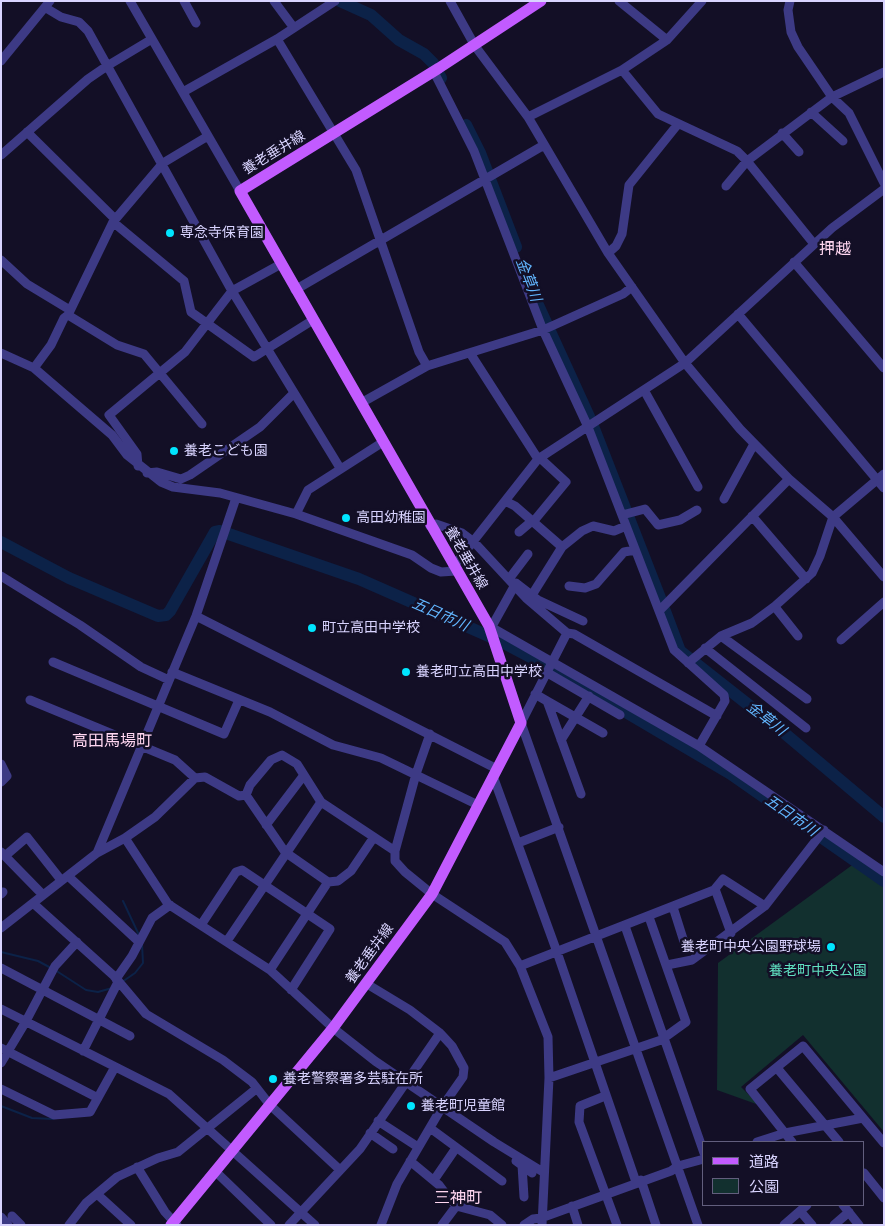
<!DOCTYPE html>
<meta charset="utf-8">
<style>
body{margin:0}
#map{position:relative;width:885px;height:1226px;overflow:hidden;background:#130f26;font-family:Manrope,"Noto Sans JP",sans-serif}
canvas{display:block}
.frame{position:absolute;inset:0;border:2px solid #d9d4ff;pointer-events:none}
.legend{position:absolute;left:702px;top:1141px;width:162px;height:65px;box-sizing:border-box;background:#130f26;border:1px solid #625e7d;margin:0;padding:6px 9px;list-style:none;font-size:15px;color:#d9d4ff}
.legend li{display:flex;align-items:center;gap:10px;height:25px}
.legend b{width:25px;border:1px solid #625e7d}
</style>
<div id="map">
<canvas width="885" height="1226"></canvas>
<div class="frame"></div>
<ul class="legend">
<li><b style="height:6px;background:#c25bff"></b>道路</li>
<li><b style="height:14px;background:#12302f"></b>公園</li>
</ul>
</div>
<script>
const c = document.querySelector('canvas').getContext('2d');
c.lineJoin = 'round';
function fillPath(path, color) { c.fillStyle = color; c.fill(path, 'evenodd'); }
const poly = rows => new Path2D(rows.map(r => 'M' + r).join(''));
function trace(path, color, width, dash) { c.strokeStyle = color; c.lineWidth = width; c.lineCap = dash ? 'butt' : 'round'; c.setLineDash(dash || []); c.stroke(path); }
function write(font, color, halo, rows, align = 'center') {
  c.font = font + ' Manrope,"Noto Sans JP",sans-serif'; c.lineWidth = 5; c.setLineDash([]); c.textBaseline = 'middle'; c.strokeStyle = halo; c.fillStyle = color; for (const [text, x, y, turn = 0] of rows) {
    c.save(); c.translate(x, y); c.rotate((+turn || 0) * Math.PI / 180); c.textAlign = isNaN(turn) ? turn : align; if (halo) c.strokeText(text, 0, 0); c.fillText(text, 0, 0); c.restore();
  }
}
fillPath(poly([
 [855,863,884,884,884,1132,803,1035,741,1087,759,1105,717,1090,718,963]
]), '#12302f');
trace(poly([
 [123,901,139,935],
 [1,952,38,961,51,968],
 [55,970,86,990,98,992,112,988],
 [122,982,135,973,143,963,142,944],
 [1,1106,32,1118,53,1119]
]), '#0c2248', 2);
trace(poly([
 [340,1,371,15,399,40,424,54,433,63,441,78],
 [466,125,480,153,516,247],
 [533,294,591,421,662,603],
 [1,542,69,578,158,616,166,615,170,611,215,532,220,531,359,579,500,641,553,669,731,774,884,881],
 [665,611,680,651,783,732,884,817]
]), '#0c2248', 12);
trace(poly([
 [130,1,240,191],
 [184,1,196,23],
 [274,1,294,28],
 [450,1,475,46,528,117,608,253,685,363,740,429,789,479,833,517,884,577],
 [619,1,667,40],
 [790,1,788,10,791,32,798,47,832,97,849,113,884,183],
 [46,8,61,17,79,22,88,31,232,291,340,468],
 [277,39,356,170,419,352,427,366],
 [1,61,50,1],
 [622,70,658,114,737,151,747,161,832,97,884,72],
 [434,72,474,151,543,330,588,427,674,650,724,695,725,701,699,746],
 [183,92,277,39,335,1],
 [811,112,843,141],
 [528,117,622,70,667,40,702,1],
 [27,132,115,219],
 [782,133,799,152],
 [1,155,88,79,107,66,152,39],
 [747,161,814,244],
 [726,186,747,161],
 [113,222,184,281,191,312,254,357,313,320],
 [608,253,616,246,622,234,629,185,678,124],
 [1,260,27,284,70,310],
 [794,262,884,368],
 [295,290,544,145],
 [738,314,884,488],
 [68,315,117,345,144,354,202,424],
 [1,353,34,368,112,435,127,455,161,482,173,487,220,493,296,514,412,555,431,568,441,572,456,571],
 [470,353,538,459],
 [34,368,51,345,64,318,68,315,113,222,163,163,208,136],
 [644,390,698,487],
 [361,403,427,366,543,330,623,294,632,287],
 [138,466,137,454,109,415,185,352,232,291,281,264],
 [147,473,157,472,181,479,190,475,260,427,294,393],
 [724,499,754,444],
 [505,501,515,506,562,547],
 [296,514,308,490,383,442],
 [622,515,645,509,658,525,680,520,697,510],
 [752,516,806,579],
 [533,522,566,482,540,458],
 [430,526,436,524,462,533,474,542,526,598,567,633,521,723,698,1225],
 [519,532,532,521],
 [453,567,538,459,685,363,832,228,884,189],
 [1,576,80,625,141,667,169,680],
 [509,579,528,554],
 [569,586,585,588,596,584,624,552,635,550],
 [532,595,562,547,582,531,593,526,614,531,626,526],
 [775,607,798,636],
 [659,611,789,479],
 [196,616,497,769],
 [489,626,699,746,884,872],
 [491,628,516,583,538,600,583,621],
 [567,633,574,634,717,716],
 [721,636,807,699],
 [841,640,884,602],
 [705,648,806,728],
 [53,662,224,734,239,700],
 [688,663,721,636,752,623,775,606,812,573,820,556,833,517,884,474],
 [172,672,270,712,333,745,381,758,478,805],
 [546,672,620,715],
 [535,694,547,701,581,794],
 [30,700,175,760,195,778],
 [547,701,603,733],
 [430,734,416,774,395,851,395,861,405,872,432,894,505,942,520,966,548,1037,549,1078,542,1225],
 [561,740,589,696],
 [1,764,7,776,1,782],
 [493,776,557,952,636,1182],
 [246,795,250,785,271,760,282,755,297,764,321,802,395,851],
 [266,825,304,775],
 [125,838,168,904,270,970,333,1028,375,1061,494,1142,543,1172],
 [518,843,559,827],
 [1,852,43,895],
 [97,853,196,616,236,498],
 [5,856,27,837,61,880],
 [68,876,139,942],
 [715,889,731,933],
 [1,894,3,892],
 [34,904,114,976,146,1014,223,1060,252,1082,270,1105,339,1169],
 [673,907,685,945],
 [201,925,236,872,242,870,330,929,291,990],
 [625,926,704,1153],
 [1,928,97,853,125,838,155,817,195,778,205,777,239,796,246,795,285,852,328,882,338,881,351,871,374,837],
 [227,941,321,802],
 [667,965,692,960,765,906,824,830],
 [520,966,714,890,723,879,765,906],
 [1,968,130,1036],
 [270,970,328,882],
 [116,979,132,956,152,918,170,905],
 [367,984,410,1010,440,1033,452,1046,464,1068,463,1077,442,1107,397,1184,381,1225],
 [1,1009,169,1094,315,1225],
 [1,1048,98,1098],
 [83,1051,118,982],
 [1,1063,25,1023,55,966,77,942],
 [777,1068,839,1142],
 [549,1078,661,1040,686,1022,649,917],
 [1,1089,54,1115,90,1112,115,1067],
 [605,1096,580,1106,579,1122,617,1225],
 [378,1121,418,1147],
 [430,1128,502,1181],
 [370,1133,393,1149],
 [757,1142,785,1133,863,1118],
 [792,1142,750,1089,803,1046,884,1143],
 [410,1161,439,1185,451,1201,460,1207,490,1215,502,1225],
 [516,1161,532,1173],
 [522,1165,524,1197],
 [137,1167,165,1212,177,1225],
 [215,1171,271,1225],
 [864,1173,884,1198],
 [434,1180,456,1148],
 [641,1180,656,1225],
 [97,1194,131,1225],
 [843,1205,859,1225],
 [572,1206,578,1225],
 [800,1211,812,1225],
 [12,1216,21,1225],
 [1,1217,8,1225],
 [69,1225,86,1203,117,1177,158,1158,178,1152,256,1089],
 [289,1225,360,1149,440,1033],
 [442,1225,457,1205],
 [524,1225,533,1219,541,1218,671,1171,678,1166,704,1159],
 [784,1225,807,1205],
 [834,1225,849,1212]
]), '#3d3a85', 9);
trace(poly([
 [171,1225,333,1028,432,894,521,723,489,626,240,191,439,68,541,1]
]), '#c25bff', 11);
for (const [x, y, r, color] of [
 [170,233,5,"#00e5ff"],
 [174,451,5,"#00e5ff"],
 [346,518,5,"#00e5ff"],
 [312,628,5,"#00e5ff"],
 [406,672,5,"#00e5ff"],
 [831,947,5,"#00e5ff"],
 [273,1079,5,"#00e5ff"],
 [411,1106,5,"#00e5ff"]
]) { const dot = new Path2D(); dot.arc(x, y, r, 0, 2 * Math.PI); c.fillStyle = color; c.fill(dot); trace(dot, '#130f26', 2); }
write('14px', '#d9d4ff', '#130f26', [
 ["養老垂井線",274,153,-31],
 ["養老垂井線",466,558,60],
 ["養老垂井線",370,954,-54]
]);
write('14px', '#d9d4ff', '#130f26', [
 ["専念寺保育園",180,233],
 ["養老こども園",184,451],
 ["高田幼稚園",356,518],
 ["町立高田中学校",322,628],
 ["養老町立高田中学校",416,672],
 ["養老町中央公園野球場",821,947,"right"],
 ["養老警察署多芸駐在所",283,1079],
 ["養老町児童館",421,1106]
], 'left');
write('14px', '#5fe0c0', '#130f26', [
 ["養老町中央公園",818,971]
]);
write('italic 15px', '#62b6ff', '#130f26', [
 ["金草川",528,280,69],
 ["五日市川",440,615,24],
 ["金草川",766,719,38],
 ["五日市川",791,816,35]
]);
write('16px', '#ffd6f0', '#130f26', [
 ["押越",835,250],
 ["高田馬場町",112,742],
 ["三神町",458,1199]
]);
</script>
